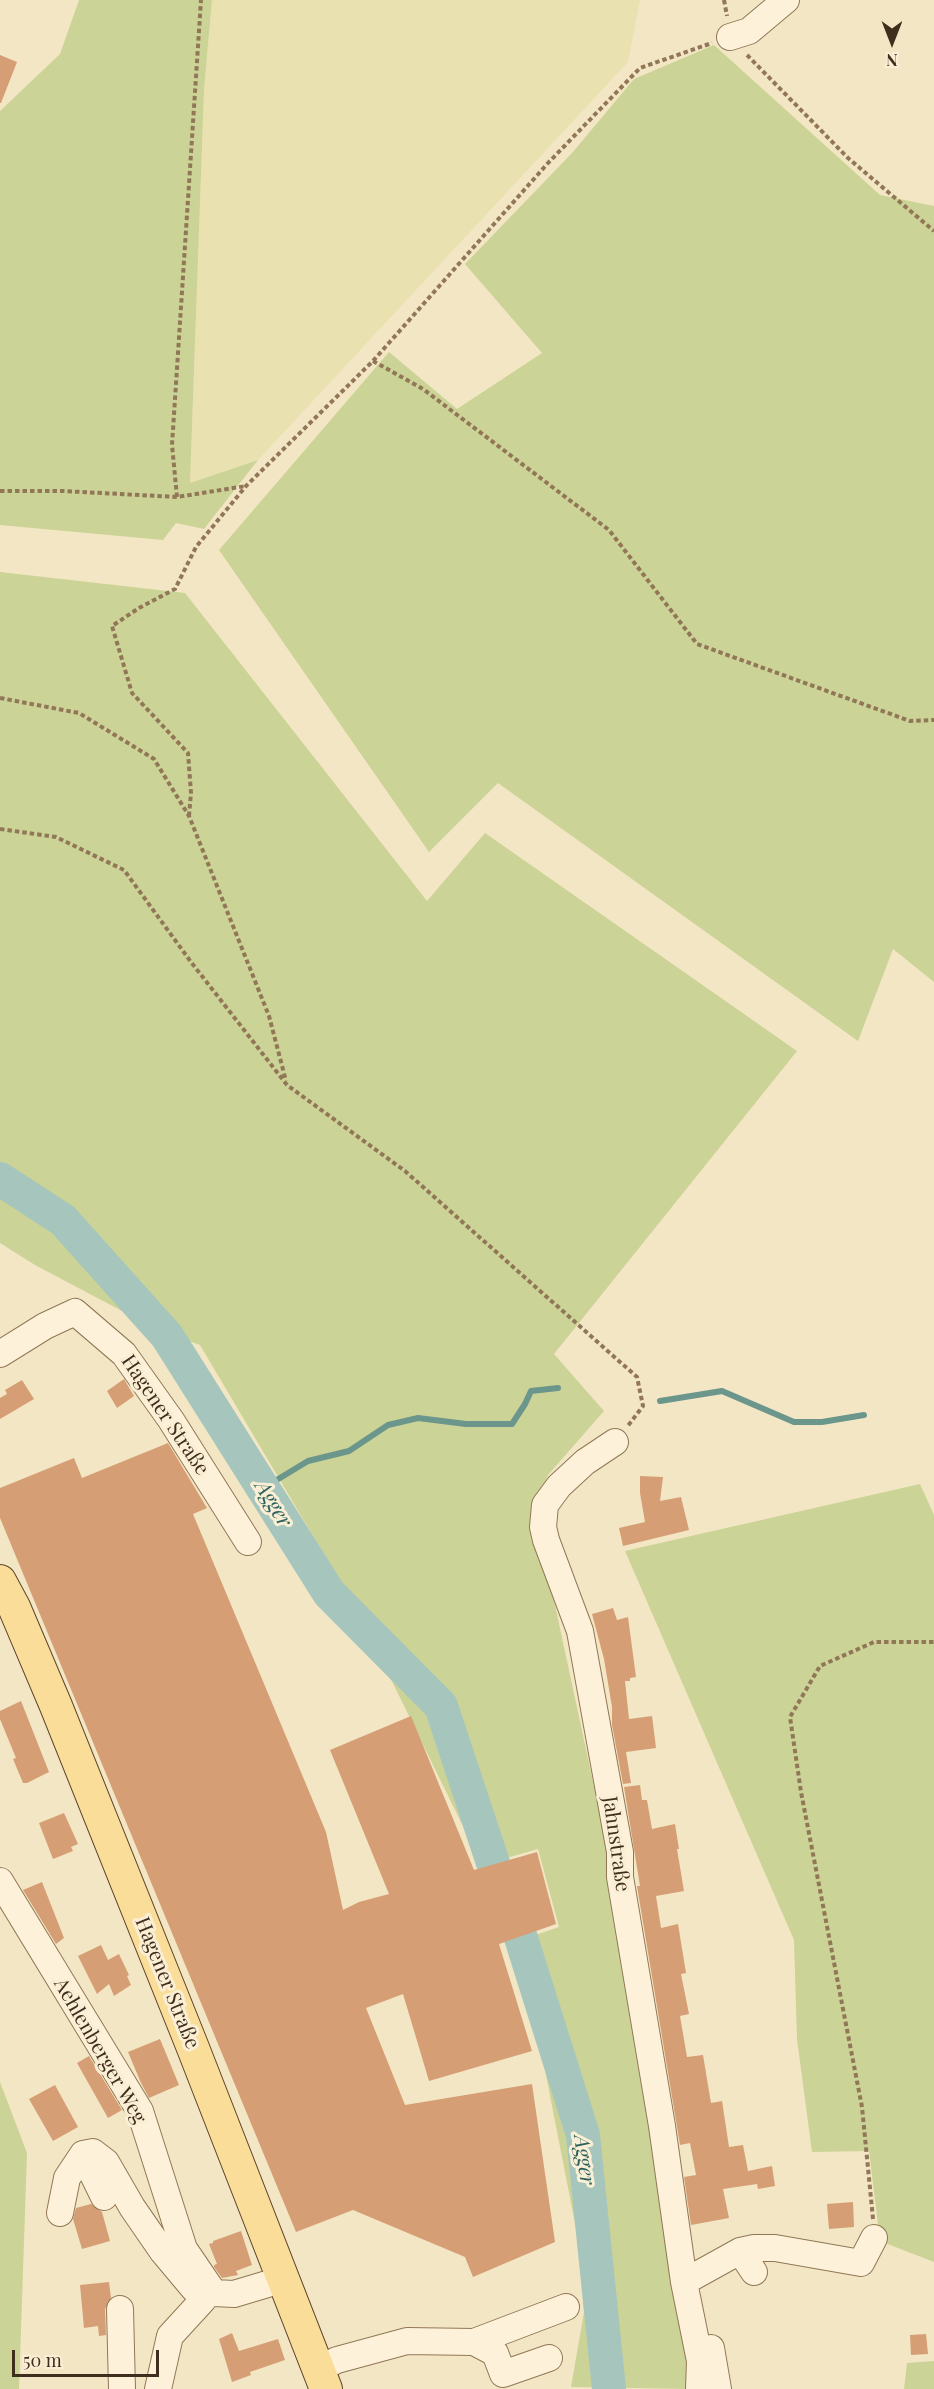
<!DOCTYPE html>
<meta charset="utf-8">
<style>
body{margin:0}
#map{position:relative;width:934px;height:2389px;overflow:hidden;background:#f3e6c4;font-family:"Playfair Display",serif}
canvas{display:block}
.north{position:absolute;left:862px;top:12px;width:60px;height:60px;-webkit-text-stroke:4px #faefd5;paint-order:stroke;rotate:180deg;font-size:16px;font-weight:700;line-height:24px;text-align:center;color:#3f2e1d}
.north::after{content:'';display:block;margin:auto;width:21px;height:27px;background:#3f2e1d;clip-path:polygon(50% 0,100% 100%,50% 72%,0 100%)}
.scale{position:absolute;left:12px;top:2350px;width:147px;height:27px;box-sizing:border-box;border:3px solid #3f2e1d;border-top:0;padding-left:8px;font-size:18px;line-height:21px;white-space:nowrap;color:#3f2e1d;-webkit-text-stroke:4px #faefd5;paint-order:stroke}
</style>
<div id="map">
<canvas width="934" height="2389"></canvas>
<div class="north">N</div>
<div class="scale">50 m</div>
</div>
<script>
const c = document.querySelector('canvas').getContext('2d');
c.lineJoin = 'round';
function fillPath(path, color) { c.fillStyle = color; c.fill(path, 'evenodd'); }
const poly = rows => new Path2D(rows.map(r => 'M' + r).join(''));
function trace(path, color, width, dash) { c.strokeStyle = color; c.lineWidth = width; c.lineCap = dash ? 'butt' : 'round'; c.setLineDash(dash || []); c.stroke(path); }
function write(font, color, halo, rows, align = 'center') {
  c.font = font + ' "Playfair Display",serif'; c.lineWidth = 6; c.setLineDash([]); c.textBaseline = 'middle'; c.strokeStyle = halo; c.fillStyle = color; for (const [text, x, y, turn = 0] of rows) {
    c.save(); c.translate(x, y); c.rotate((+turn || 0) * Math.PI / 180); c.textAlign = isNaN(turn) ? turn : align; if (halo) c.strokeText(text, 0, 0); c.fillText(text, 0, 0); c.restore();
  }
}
fillPath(poly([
 [212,0,640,0,628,62,258,460,190,483,204,90]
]), '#eae1b0');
fillPath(poly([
 [79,0,212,0,204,90,190,483,258,460,204,529,176,523,163,540,0,525,0,111,60,54],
 [714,45,880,195,934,206,934,982,893,949,858,1041,498,783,429,852,219,550,389,352,457,409,542,353,465,264,572,153,634,79],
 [0,572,185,593,427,901,485,833,797,1051,554,1354,604,1411,548,1475,530,1522,555,1605,602,1824,692,2381,689,2389,571,2387,584,2312,580,2249,545,2070,509,1944,559,1927,538,1849,482,1865,358,1612,200,1345,158,1330,35,1265,0,1243],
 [920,1484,934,1515,934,2262,880,2241,869,2151,812,2152,797,2039,794,1940,625,1551],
 [0,2082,27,2153,19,2389,0,2389],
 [934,2361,934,2389,904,2389,907,2363]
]), '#ccd396');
trace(poly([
 [660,1401,722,1391,794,1422,822,1422,864,1415],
 [252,1471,275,1481,308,1461,349,1451,388,1425,418,1418,466,1424,512,1424,525,1404,531,1391,558,1388]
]), '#6b968c', 6);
trace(poly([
 [0,1179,63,1220,167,1336,329,1593,441,1706,493,1863],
 [521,1938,583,2135,609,2389]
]), '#a6c6bd', 34);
fillPath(poly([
 [0,55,17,62,1,103,0,103],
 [124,1379,134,1396,117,1408,107,1391],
 [22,1380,34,1399,0,1419,0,1398,7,1394,5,1390],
 [168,1443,207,1508,193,1514,326,1832,343,1910,359,1902,389,1894,330,1750,411,1716,474,1870,537,1852,556,1924,499,1944,532,2051,429,2081,403,1994,366,2008,405,2105,532,2084,555,2242,473,2277,465,2257,353,2210,296,2232,0,1518,0,1488,74,1458,82,1478],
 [640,1476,663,1477,660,1501,681,1497,689,1530,623,1546,619,1528,645,1522,640,1493],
 [613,1608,617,1620,628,1617,636,1677,630,1678,630,1681,625,1681,629,1719,652,1716,656,1748,626,1752,631,1783,623,1784,612,1725,612,1707,604,1659,592,1614],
 [21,1701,49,1772,27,1783,23,1783,13,1759,16,1758,0,1719,0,1711],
 [640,1785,642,1800,647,1800,652,1829,675,1824,679,1849,677,1849,684,1891,656,1896,661,1928,678,1924,686,1973,681,1974,689,2014,680,2016,687,2057,703,2055,711,2103,722,2101,729,2147,743,2145,748,2171,772,2166,775,2186,758,2189,757,2184,723,2189,729,2218,691,2225,684,2177,696,2175,690,2143,680,2145,637,1886,640,1886,624,1787],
 [64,1813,78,1844,71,1847,73,1851,53,1859,39,1823],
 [42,1882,64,1938,56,1944,23,1890],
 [101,1945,108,1960,119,1954,129,1975,127,1976,131,1985,114,1996,109,1984,97,1994,78,1956],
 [160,2039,179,2085,149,2098,141,2083,128,2052],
 [89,2056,122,2110,108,2118,77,2063],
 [55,2085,78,2127,53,2141,29,2099],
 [853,2202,854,2227,829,2229,827,2204],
 [91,2204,102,2212,110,2241,82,2249,73,2219,76,2208],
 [241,2231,252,2265,236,2271,238,2275,222,2278,214,2267,214,2265,217,2264,209,2244,213,2243,213,2241],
 [109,2282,111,2298,105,2309,106,2335,99,2336,98,2326,84,2328,80,2285],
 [232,2333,239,2351,278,2339,285,2360,250,2372,251,2375,232,2382,219,2339],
 [926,2334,928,2354,911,2355,910,2335]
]), '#d69e75');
const minor = poly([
 [730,37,749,31,786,0],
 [0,1354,45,1326,75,1312,124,1354,171,1420,248,1542],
 [615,1442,585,1462,559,1486,545,1505,543,1527,546,1540,580,1631,620,1852,620,1877,662,2126,684,2282,700,2361,699,2389],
 [0,1881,140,2111,184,2249,214,2293,234,2294,284,2279],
 [83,2154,104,2197],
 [60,2213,67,2178,83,2154,93,2152,106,2162,132,2207,163,2252,194,2289],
 [740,2251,754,2272],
 [684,2282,740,2251,754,2248,775,2248,861,2263,874,2238],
 [120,2309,122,2389],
 [474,2342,566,2307],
 [711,2348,718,2389],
 [318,2369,337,2360,407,2341,474,2342,495,2353,503,2374,549,2358],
 [158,2389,170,2336,203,2300]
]);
const major = poly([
 [0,1581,14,1607,56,1706,193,2048,326,2389]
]);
trace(minor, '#917757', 28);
trace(major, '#5e442c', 34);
trace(poly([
 [724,0,727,16],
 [747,55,848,158,934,231],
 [373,361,423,389,609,530,697,644,910,721,934,720],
 [0,491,63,491,177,497,246,486],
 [177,497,172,445,201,0],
 [0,698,79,713,154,759,189,816,269,1016,286,1081],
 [189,816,191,793,188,753,132,693,112,626,139,608,175,589,196,547,246,486,373,361,548,163,640,68,712,43],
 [0,829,56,837,124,870,191,962,287,1085,405,1171,637,1377,643,1406,627,1427],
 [873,2219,862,2107,801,1792,790,1717,820,1666,874,1642,934,1642]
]), '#917757', 4, [4.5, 3]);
trace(minor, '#fdf2d9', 26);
trace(major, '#fadd98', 32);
write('20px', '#3f2e1d', '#faefd5', [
 ["Hagener Straße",165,1415,56],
 ["Jahnstraße",616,1844,82],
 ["Hagener Straße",167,1983,68],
 ["Aehlenberger Weg",100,2051,60]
]);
write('italic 21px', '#2b615e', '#faefd5', [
 ["Agger",273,1504,58],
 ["Agger",584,2160,82]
]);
</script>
